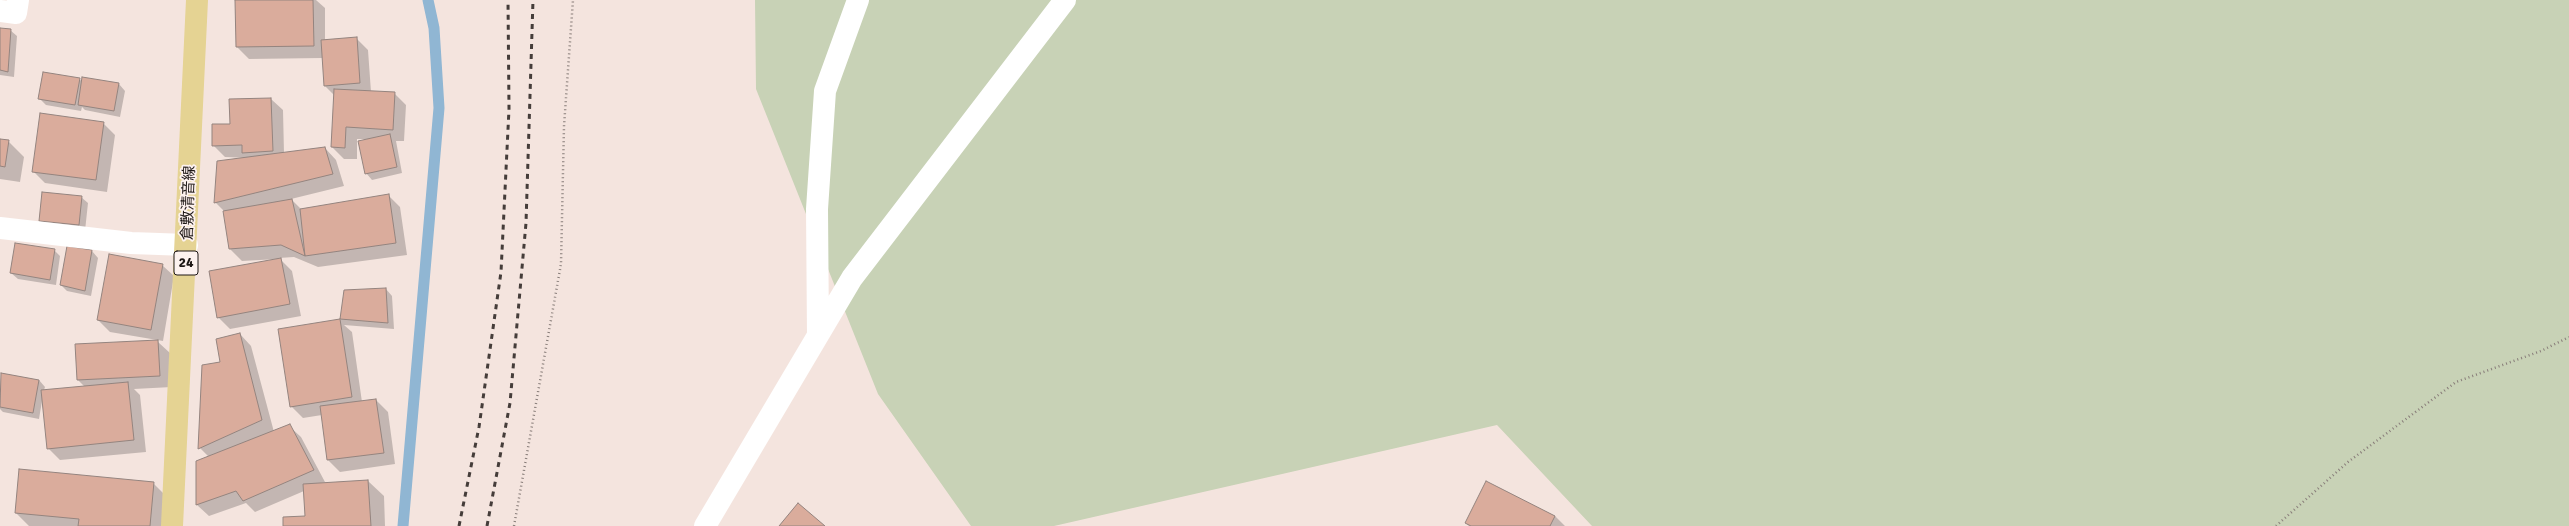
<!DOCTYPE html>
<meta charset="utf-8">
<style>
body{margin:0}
canvas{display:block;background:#f4e4de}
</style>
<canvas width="2569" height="526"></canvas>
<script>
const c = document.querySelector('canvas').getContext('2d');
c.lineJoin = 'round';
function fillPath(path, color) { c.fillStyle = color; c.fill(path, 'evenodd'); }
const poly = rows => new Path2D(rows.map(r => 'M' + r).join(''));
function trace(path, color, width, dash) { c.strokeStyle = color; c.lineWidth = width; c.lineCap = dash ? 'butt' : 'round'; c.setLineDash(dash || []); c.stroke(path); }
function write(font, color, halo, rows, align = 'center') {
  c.font = font + ' Signika,"Noto Sans JP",sans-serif'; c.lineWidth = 3.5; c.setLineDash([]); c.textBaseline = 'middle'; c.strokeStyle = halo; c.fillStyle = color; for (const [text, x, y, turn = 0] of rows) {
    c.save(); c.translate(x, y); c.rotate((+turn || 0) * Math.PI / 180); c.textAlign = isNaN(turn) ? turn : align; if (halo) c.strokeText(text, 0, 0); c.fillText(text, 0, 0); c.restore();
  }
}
fillPath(poly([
 [755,0,2569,0,2569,526,1592,526,1497,425,1054,526,971,526,878,394,756,89]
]), '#c8d2b6');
fillPath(poly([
 [236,0,316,0,325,8,325,40,356,38,368,50,371,92,394,93,406,105,404,141,396,141,402,173,372,180,366,173,367,139,357,139,357,159,344,159,332,147,335,96,325,86,323,58,249,59,237,47],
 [0,29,10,30,17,36,14,77,0,75],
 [79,79,83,82,119,84,125,91,120,117,85,110,82,107,81,111,46,105,39,98],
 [271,99,283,110,284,153,325,148,336,160,344,186,291,199,301,209,388,195,400,207,407,255,318,267,294,257,279,258,292,271,301,316,230,329,218,317,278,259,242,261,230,249,224,211,215,202,249,158,225,157,213,145,231,125],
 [103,123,115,135,107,192,45,183,33,171],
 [0,140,8,141,24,157,20,182,0,179],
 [81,197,88,203,85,231,46,227,40,221],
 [67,247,92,251,98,258,91,296,67,291,61,285],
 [54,250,60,256,56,285,18,279,11,273],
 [162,265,174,276,163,341,110,332,98,320],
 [386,289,392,296,394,329,344,325,352,332,362,402,376,400,388,412,395,464,340,472,328,460,322,415,303,418,291,406,279,330,341,320,345,291],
 [240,334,251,346,274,432,289,426,301,437,325,482,321,483,368,481,384,496,385,526,284,526,306,517,304,491,255,512,246,503,209,516,197,505,209,457,200,448,221,363],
 [158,342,170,353,172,387,134,389,140,395,146,452,60,460,48,448,42,401,39,419,3,412,0,409,2,374,39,380,45,387,44,390,85,387,78,380],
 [1486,482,1555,516,1565,526,1469,526,1466,523],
 [153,483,169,499,167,526,29,526,16,513]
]), '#0003');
trace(poly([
 [403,526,439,108,434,28,428,0]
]), '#90b6d3', 11);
const building = poly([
 [235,0,313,0,314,46,236,47,235,0],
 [0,28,11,29,8,72,0,70,0,28],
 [357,37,360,83,324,86,321,40,357,37],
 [43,72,80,78,75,105,38,99,43,72],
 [82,77,119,83,114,111,78,105,82,77],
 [334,89,395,92,393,130,346,127,345,148,331,147,334,89],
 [271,98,273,151,242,153,242,145,212,146,212,124,230,124,229,99,271,98],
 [40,113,104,122,96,180,32,172,40,113],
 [390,134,397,167,365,174,358,141,390,134],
 [0,139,9,140,5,167,0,166,0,139],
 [325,147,333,174,214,203,217,161,325,147],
 [42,192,82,196,79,225,39,221,42,192],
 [389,194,396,243,305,256,300,209,389,194],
 [292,199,305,256,281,245,229,249,223,211,292,199],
 [15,243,55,249,50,280,10,273,15,243],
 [67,246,92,250,85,291,60,285,67,246],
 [109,254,163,264,151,330,97,320,109,254],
 [281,258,290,304,217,318,209,271,281,258],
 [386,288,388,323,340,319,344,290,386,288],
 [340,319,352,397,290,407,278,329,340,319],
 [240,333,262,420,198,449,202,365,220,362,216,339,240,333],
 [158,340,160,376,77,380,75,344,158,340],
 [1,373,39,380,33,413,0,407,1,373],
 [128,382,134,440,47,449,41,390,128,382],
 [376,399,384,453,327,460,320,406,376,399],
 [290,424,314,470,243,501,236,491,196,505,196,461,290,424],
 [19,469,154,482,150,526,78,526,79,519,15,513,19,469],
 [368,480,371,526,283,526,283,517,305,516,303,484,368,480],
 [1486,481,1555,516,1550,526,1471,526,1465,523,1486,481],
 [798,503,825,526,779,526,798,503]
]);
fillPath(building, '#daac9c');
trace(building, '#94847f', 1);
trace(poly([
 [514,526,561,264,564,126,573,0],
 [2276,526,2348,462,2456,382,2541,351,2569,337]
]), '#887d79', 2.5, [1, 3]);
trace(poly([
 [0,11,16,13,18,0],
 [0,228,131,243,187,245],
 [818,335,817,209,825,91,858,0],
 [705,526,852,278,1065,0]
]), '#fff', 22);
trace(poly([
 [172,526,197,0]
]), '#e5d393', 22);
trace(poly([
 [459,526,479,427,501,272,509,109,508,0],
 [487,526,510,403,526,223,533,0]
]), '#453d3a', 3, [5, 5]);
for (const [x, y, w] of [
 [186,263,24]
]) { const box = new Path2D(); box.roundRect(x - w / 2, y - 12, w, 24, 3); c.fillStyle = '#fdf2ef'; c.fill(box); trace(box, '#1e1816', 1); }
write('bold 14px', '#1e1816', null, [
 ["24",186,263]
]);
write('15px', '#1e1816', '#fdf2ef', [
 ["倉敷清音線",189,203,-88]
]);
</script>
